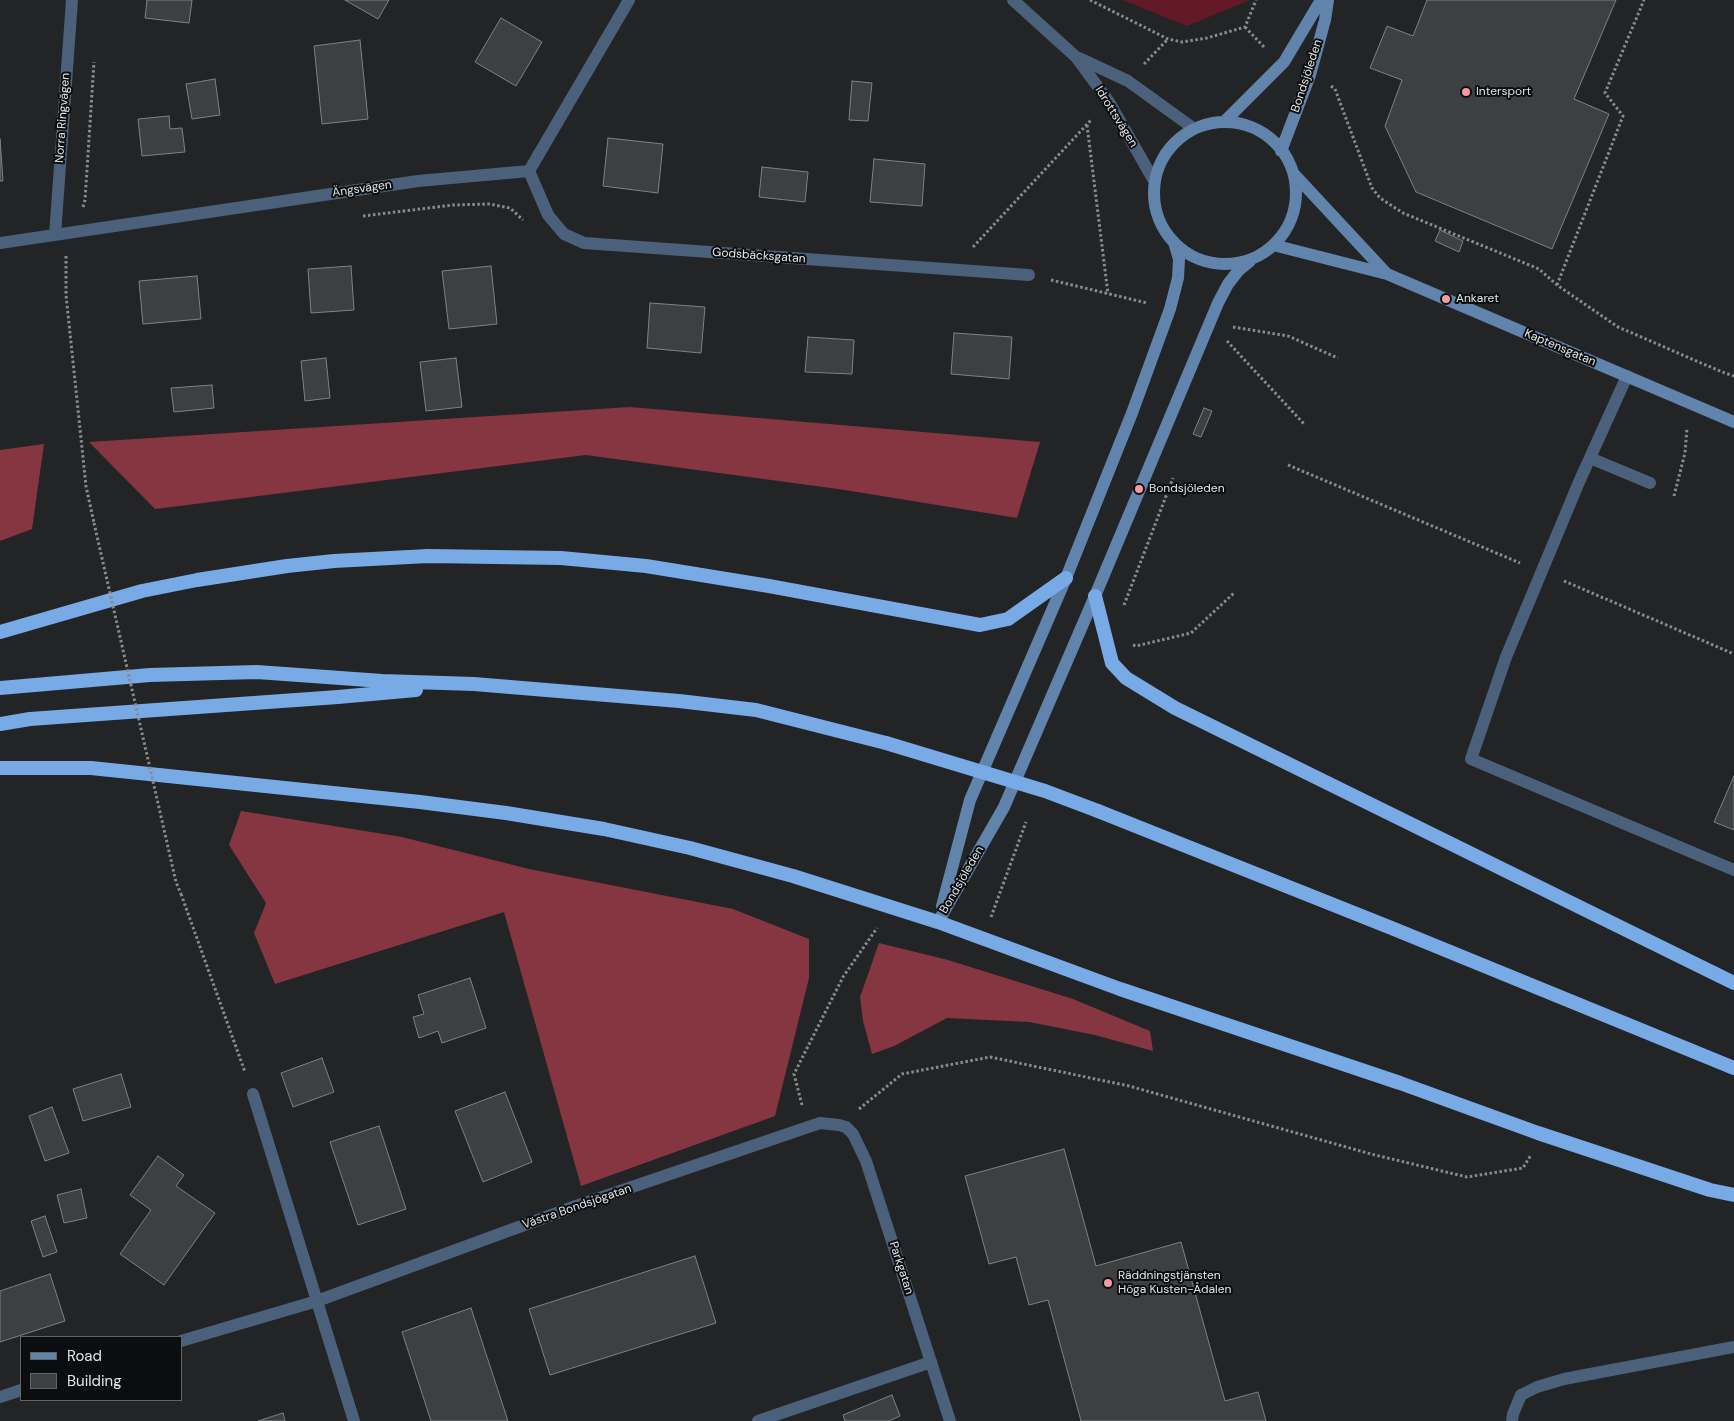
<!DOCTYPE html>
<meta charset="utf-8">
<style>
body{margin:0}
#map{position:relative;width:1734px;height:1421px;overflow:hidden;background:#222426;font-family:"DM Sans",sans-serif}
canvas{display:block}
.legend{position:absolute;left:20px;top:1336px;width:162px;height:65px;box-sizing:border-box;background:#0c0d0e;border:1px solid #626364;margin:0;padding:6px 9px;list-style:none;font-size:15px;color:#e3e4e5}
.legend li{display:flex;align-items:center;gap:10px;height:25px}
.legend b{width:25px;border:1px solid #626364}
</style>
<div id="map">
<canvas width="1734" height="1421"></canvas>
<ul class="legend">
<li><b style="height:6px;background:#6184ad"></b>Road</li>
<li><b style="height:14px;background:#3d3f41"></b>Building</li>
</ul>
</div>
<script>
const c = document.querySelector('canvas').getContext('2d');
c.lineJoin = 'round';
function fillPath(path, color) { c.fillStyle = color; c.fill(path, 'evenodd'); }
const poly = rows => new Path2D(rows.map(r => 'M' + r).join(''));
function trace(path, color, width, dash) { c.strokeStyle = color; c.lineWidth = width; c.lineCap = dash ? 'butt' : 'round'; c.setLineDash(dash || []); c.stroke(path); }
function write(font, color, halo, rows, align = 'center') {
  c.font = font + ' "DM Sans",sans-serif'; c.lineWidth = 4; c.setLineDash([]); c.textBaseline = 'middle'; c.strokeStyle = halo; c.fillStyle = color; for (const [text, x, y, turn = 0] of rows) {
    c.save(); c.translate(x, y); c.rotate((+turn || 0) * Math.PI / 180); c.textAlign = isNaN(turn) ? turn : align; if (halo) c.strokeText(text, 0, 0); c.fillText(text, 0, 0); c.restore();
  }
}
fillPath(poly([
 [1123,0,1250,0,1187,26]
]), '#631a26');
fillPath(poly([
 [630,407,1040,442,1017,518,845,490,586,455,155,509,89,442],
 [44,444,32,529,0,541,0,450],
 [241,811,402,837,529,869,733,909,809,939,809,978,775,1116,581,1186,504,912,275,984,254,933,266,903,229,845],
 [879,943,948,960,1073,999,1150,1031,1153,1051,1095,1035,1029,1022,947,1018,894,1046,872,1054,863,1021,860,997]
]), '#863640');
const building = poly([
 [147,0,192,0,189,23,145,18,147,0],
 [345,0,389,0,378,19,345,0],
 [1427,0,1616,0,1574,99,1609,114,1552,249,1416,192,1385,126,1402,80,1370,68,1387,26,1413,36,1427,0],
 [501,18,542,42,516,86,475,62,501,18],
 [360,40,368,119,322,124,314,46,360,40],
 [215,79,220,115,192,119,186,84,215,79],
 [852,81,872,83,868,121,849,120,852,81],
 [169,116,170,129,182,128,185,152,142,156,138,119,169,116],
 [608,138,663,144,658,193,603,186,608,138],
 [0,139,3,181,0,181,0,139],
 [874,159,925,164,922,206,870,202,874,159],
 [762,167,808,172,805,202,759,197,762,167],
 [1440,230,1463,241,1459,252,1435,241,1440,230],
 [351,266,354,310,311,313,308,269,351,266],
 [491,266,497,324,449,329,442,271,491,266],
 [197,276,201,319,143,324,139,281,197,276],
 [650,303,705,307,701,353,647,348,650,303],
 [954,333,1012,337,1009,379,951,374,954,333],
 [808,337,854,340,852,374,805,372,808,337],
 [326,358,330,398,305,401,301,361,326,358],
 [456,358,462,407,426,411,420,362,456,358],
 [212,385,214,408,174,412,171,388,212,385],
 [1204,408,1212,411,1201,437,1193,434,1204,408],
 [1734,776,1734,830,1714,822,1734,776],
 [470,978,486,1028,442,1043,438,1031,419,1038,413,1017,424,1014,418,995,470,978],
 [322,1058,334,1092,293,1107,281,1073,322,1058],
 [121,1074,131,1107,83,1121,73,1089,121,1074],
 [505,1092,532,1162,483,1182,455,1111,505,1092],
 [52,1107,69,1153,45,1161,29,1116,52,1107],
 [379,1126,406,1209,358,1225,330,1142,379,1126],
 [1064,1149,1096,1266,1181,1242,1225,1401,1258,1392,1266,1421,1081,1421,1048,1300,1029,1305,1016,1257,989,1264,965,1176,1064,1149],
 [158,1156,184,1175,176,1186,215,1213,164,1285,120,1254,151,1210,130,1195,158,1156],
 [81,1189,87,1218,64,1223,57,1195,81,1189],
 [45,1216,57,1252,43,1257,31,1221,45,1216],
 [695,1256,716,1323,550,1375,529,1309,695,1256],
 [50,1274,65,1321,0,1342,0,1291,50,1274],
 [471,1308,508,1421,431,1421,402,1332,471,1308],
 [892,1395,900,1416,889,1421,845,1421,843,1415,892,1395],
 [283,1413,285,1421,258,1421,283,1413]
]);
fillPath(building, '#3d3f41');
trace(building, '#7f8183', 1);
trace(poly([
 [1090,0,1168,39,1182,42,1207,38,1245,27,1256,0],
 [1245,27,1265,48],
 [1144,64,1168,39],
 [1331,86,1335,89,1372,188,1380,198,1403,213,1539,269,1557,285,1618,327,1722,372,1734,376],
 [1087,125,1108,294],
 [83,207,85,200,94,62],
 [363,216,453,205,489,204,510,208,523,220],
 [973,247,1091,120],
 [66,256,66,295,86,486,94,523],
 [1051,280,1147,303],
 [1557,285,1623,116,1605,93,1644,0],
 [1233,327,1288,336,1338,358],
 [1227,341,1305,425],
 [1288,465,1520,563],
 [1674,496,1685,453,1687,428],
 [1564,581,1734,654],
 [1124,605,1173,478],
 [1133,645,1136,646,1191,633,1234,593],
 [181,894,245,1072],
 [991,917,1026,822],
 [802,1105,794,1074,843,977,877,928],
 [859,1109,902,1074,990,1057,1129,1086,1371,1154,1467,1177,1523,1168,1531,1155]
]), '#8a8b8d', 3, [2.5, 2.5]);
trace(poly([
 [1627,376,1579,482,1506,657,1471,759,1734,870],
 [1590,458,1650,483],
 [1521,1395,1537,1387,1564,1379,1734,1347],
 [758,1421,931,1362]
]), '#4b617b', 12);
trace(poly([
 [1013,0,1076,57,1109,102,1153,179],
 [1079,58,1128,81,1193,128],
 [529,171,548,215,564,234,584,243,1029,275],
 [529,171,629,0],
 [55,235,72,0],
 [0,243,418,181,529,171],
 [253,1094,354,1421],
 [181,1341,317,1301,576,1206,820,1123,839,1125,846,1127,853,1134,866,1161,950,1421],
 [0,1397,21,1390],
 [1512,1421,1513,1414,1521,1395]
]), '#4b617b', 12);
trace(poly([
 '1154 193a71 71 0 1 1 142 0a71 71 0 1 1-142 0Z',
 [1224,122,1284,62,1321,0],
 [1281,151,1310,75,1325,20,1328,0],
 [1294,174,1387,274],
 [1277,246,1387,274,1734,422],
 [942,906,970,800,1066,578,1132,413,1170,309,1178,278,1179,259,1174,242],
 [938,922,1004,807,1095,596,1218,303,1228,284,1239,270,1250,261]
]), '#6184ad', 12);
trace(poly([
 [1095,596,1112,663,1126,678,1175,708,1734,983],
 [0,632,142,591,197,580,287,566,334,561,428,556,561,558,646,566,769,586,980,625,1008,619,1066,578],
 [0,688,150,675,257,672,382,681,474,684,679,701,756,710,886,743],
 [0,724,30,719,338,697,416,690],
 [0,768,91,768,420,802,506,813,604,829,690,848,793,876,938,922,1120,989,1400,1083,1538,1133,1710,1190,1734,1195],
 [1098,811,1394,929,1734,1068]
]), '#78aae6', 14);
trace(poly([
 [94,523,176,882,181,894]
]), '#8a8b8d', 3, [2.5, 2.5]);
trace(poly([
 [886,743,1045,791,1098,811]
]), '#78aae6', 14);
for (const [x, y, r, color] of [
 [1466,92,5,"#f49aa1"],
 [1446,299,5,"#f49aa1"],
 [1139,489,5,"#f49aa1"],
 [1108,1283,5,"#f49aa1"]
]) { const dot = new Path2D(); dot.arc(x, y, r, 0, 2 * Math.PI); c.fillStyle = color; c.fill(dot); trace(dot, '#0c0d0e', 2); }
write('12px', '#e3e4e5', '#0c0d0e', [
 ["Bondsjöleden",1307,76,-72],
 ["Idrottsvägen",1116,117,58],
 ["Norra Ringvägen",63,118,-86],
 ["Ängsvägen",362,189,-8],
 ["Godsbäcksgatan",759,256,4],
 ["Kaptensgatan",1560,348,23],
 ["Bondsjöleden",962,880,-60],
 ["Västra Bondsjögatan",577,1207,-19],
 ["Parkgatan",901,1268,72]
]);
write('12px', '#e3e4e5', '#0c0d0e', [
 ["Intersport",1476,92],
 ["Ankaret",1456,299],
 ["Bondsjöleden",1149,489],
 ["Räddningstjänsten",1118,1276],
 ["Höga Kusten-Ådalen",1118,1290]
], 'left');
</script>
